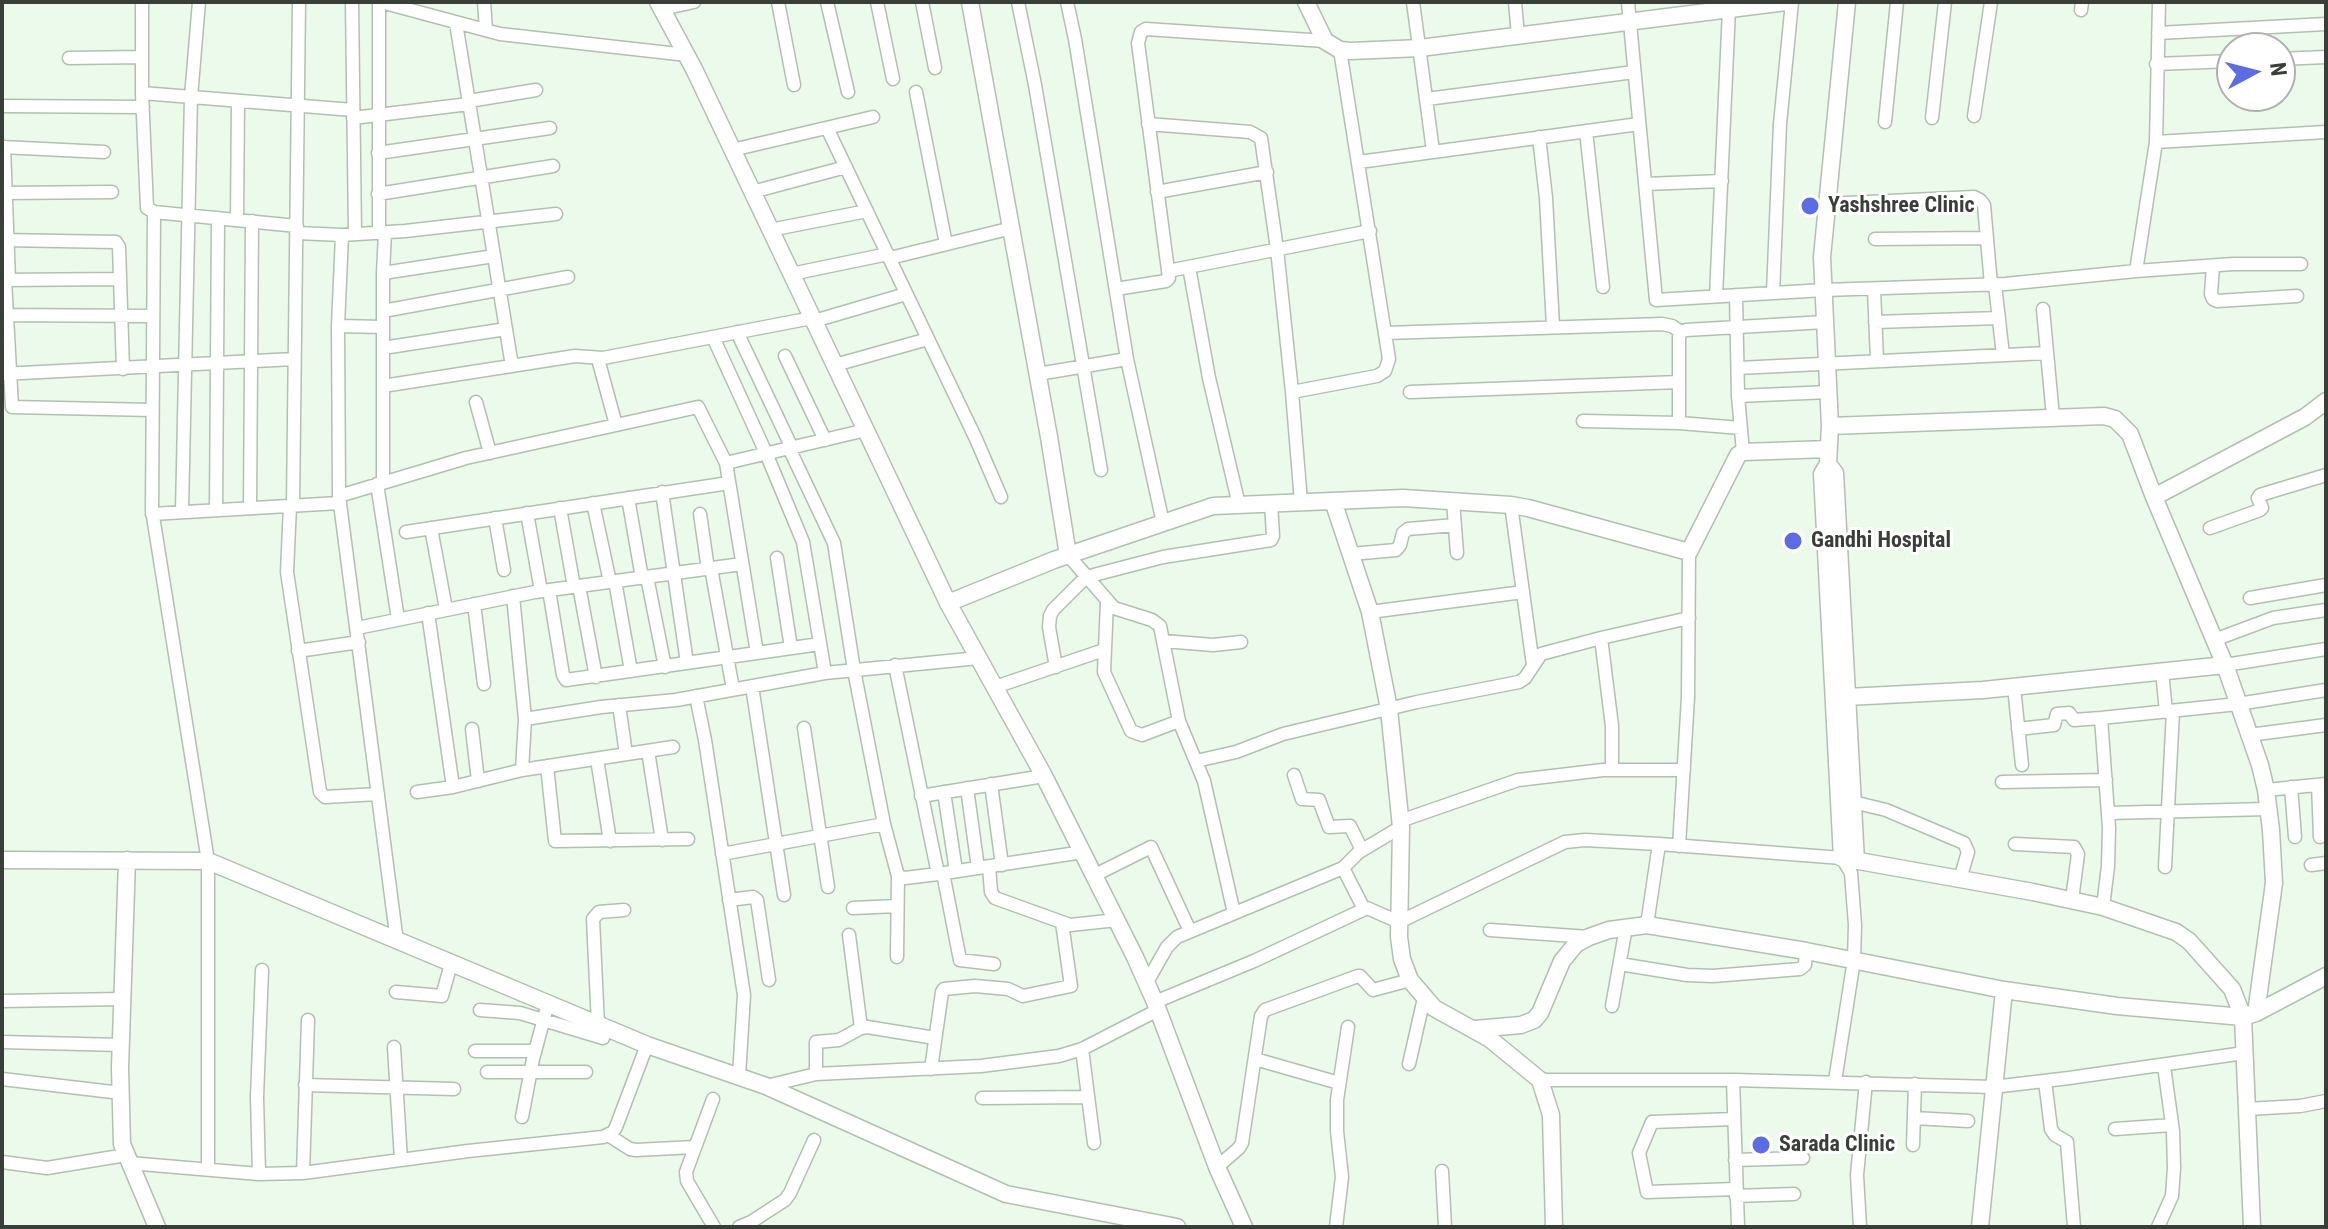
<!DOCTYPE html>
<style>
body{margin:0}
#map{position:relative;width:2328px;height:1229px;overflow:hidden;background:#ebfaea;font-family:"Roboto Condensed",sans-serif}
canvas{display:block}
.frame{position:absolute;inset:0;border:4px solid #393e38;pointer-events:none}
.north{position:absolute;left:2216px;top:32px;width:80px;height:80px;box-sizing:border-box;background:#fff;border:2px solid #b0b2af;border-radius:50%;rotate:83deg;font-size:22px;font-weight:700;line-height:32px;text-align:center;color:#393e38}
.north::after{content:'';display:block;margin:auto;width:28px;height:36px;background:#5d6ce3;clip-path:polygon(50% 0,100% 100%,50% 72%,0 100%)}
</style>
<div id="map">
<canvas width="2328" height="1229"></canvas>
<div class="frame"></div>
<div class="north">N</div>
</div>
<script>
const c = document.querySelector('canvas').getContext('2d');
c.lineJoin = 'round';
const poly = rows => new Path2D(rows.map(r => 'M' + r).join(''));
function trace(path, color, width, dash) { c.strokeStyle = color; c.lineWidth = width; c.lineCap = dash ? 'butt' : 'round'; c.setLineDash(dash || []); c.stroke(path); }
function write(font, color, halo, rows, align = 'center') {
  c.font = font + ' "Roboto Condensed",sans-serif'; c.lineWidth = 6; c.setLineDash([]); c.textBaseline = 'middle'; c.strokeStyle = halo; c.fillStyle = color; for (const [text, x, y, turn = 0] of rows) {
    c.save(); c.translate(x, y); c.rotate((+turn || 0) * Math.PI / 180); c.textAlign = isNaN(turn) ? turn : align; if (halo) c.strokeText(text, 0, 0); c.fillText(text, 0, 0); c.restore();
  }
}
const street = poly([
 [142,2,142,93,147,208,154,212,297,226],
 [352,2,355,234],
 [381,2,500,34,687,55],
 [484,2,486,30],
 [778,2,794,85],
 [827,2,848,92],
 [877,2,893,79],
 [922,2,935,68],
 [1018,2,1035,85,1101,470],
 [1067,2,1075,39,1127,359,1163,523],
 [1413,2,1433,151],
 [1515,2,1518,36],
 [1628,2,1656,300,1824,290,2005,284,2136,271,2233,264,2301,264],
 [2159,2,2156,142,2326,132],
 [662,9,694,2],
 [2081,10,2082,2],
 [456,23,512,366],
 [2158,33,2326,24],
 [69,58,142,57],
 [2280,59,2326,57],
 [2156,64,2232,61],
 [916,92,946,244],
 [142,93,353,110],
 [1427,99,1634,72],
 [469,101,536,90],
 [2,106,143,107],
 [1974,116,1991,2],
 [353,118,469,104],
 [1932,118,1945,2],
 [1885,122,1897,2],
 [1148,124,1250,132,1261,138,1277,249,1292,392,1377,376,1385,371,1389,359,1340,50],
 [827,128,976,439,1001,497],
 [1586,131,1603,287],
 [1539,137,1546,198,1553,326],
 [2,147,104,152],
 [4,147,9,280],
 [732,150,873,117],
 [378,153,550,128],
 [1359,162,1639,124],
 [1645,184,1722,181],
 [752,192,846,167],
 [1157,192,1267,172],
 [4,193,112,192],
 [378,194,553,166],
 [1827,204,1974,197,1980,200,1984,205,1991,285],
 [154,212,152,510,208,861,208,1169],
 [237,220,238,101],
 [770,230,867,211],
 [297,233,342,235],
 [379,233,379,2],
 [1875,239,1987,238],
 [2,240,116,242,119,247,123,369],
 [890,258,1012,228],
 [2213,266,2211,294,2213,299,2217,301,2297,296],
 [1189,267,1209,378,1239,505],
 [1168,271,1370,231],
 [2136,271,2156,142],
 [383,273,494,256],
 [791,274,888,254],
 [3,280,120,279],
 [5,280,12,407,152,410],
 [1995,285,2003,355],
 [1116,289,1166,281,1169,278,1138,43,1141,32,1146,29,1325,41],
 [1874,289,1877,360],
 [1773,293,1780,124,1792,2],
 [1736,295,1738,396,1743,452],
 [1716,296,1729,9],
 [2043,309,2053,417],
 [383,311,568,277],
 [2,315,153,316],
 [814,321,906,294],
 [1875,322,1999,318],
 [338,326,383,327],
 [737,332,792,448],
 [1385,333,1662,324,1672,326,1681,332],
 [713,337,766,453,803,542,825,673],
 [383,348,506,329],
 [785,356,825,440],
 [598,359,616,425],
 [835,365,928,339],
 [1738,368,2047,353],
 [2,374,294,359],
 [1038,374,1127,359],
 [383,386,575,356,603,358,812,318],
 [1292,392,1301,502],
 [1410,392,1679,382],
 [1738,396,1829,392],
 [476,402,490,453],
 [1583,421,1679,423,1741,428],
 [1679,423,1679,337,1681,332,1686,330,1825,322],
 [789,448,834,543,854,670,884,824,898,876,905,878,938,874,1083,852],
 [726,463,757,653],
 [383,483,383,273,385,233],
 [377,484,398,619],
 [662,492,687,663],
 [339,496,338,326,342,235,405,231,556,214],
 [628,498,642,578],
 [1453,501,1457,553],
 [593,503,610,582],
 [293,505,299,2],
 [1511,505,1533,665],
 [290,506,287,572,320,792,325,797,378,794],
 [250,508,252,221],
 [560,508,574,587],
 [216,510,218,218],
 [182,512,191,97,199,2],
 [527,513,541,591],
 [152,514,339,503],
 [700,514,708,569],
 [495,518,504,570],
 [431,528,446,609],
 [2210,528,2260,510,2262,508,2258,498,2260,495,2326,475],
 [406,532,729,483],
 [1351,554,1396,550,1400,545,1403,533,1408,529,1455,525],
 [1068,555,1114,608,1152,620,1160,626,1179,721,1204,781,1234,913],
 [777,558,791,648],
 [711,568,733,689],
 [647,577,665,667],
 [615,581,631,671],
 [579,586,596,677],
 [549,590,563,675,566,680,820,644],
 [513,596,525,719],
 [2250,598,2326,585],
 [1107,602,1104,672,1131,731,1142,735,1179,721],
 [474,604,484,684],
 [1370,612,1523,592],
 [428,613,453,787],
 [357,628,535,592,742,564],
 [1601,638,1612,726,1612,770],
 [2214,640,2273,618,2326,610],
 [1164,641,1213,645,1241,642],
 [298,651,359,642],
 [895,665,938,874],
 [2225,665,2326,649],
 [1056,667,1049,627,1050,616,1053,610,1086,577,1163,557,1271,540,1273,536,1271,503],
 [2162,671,2166,712],
 [752,686,784,895],
 [995,687,1104,650],
 [2014,687,2022,765],
 [696,696,705,740,744,995,739,1076],
 [619,705,626,754],
 [2101,718,2109,828,2108,866,2103,907],
 [804,728,828,887],
 [472,729,478,781],
 [2018,729,2054,725,2057,714,2069,713,2074,720,2101,718,2238,704,2326,690],
 [2249,735,2326,725],
 [648,751,662,840],
 [597,759,610,841],
 [1196,761,1236,752,1283,734,1417,702,1519,682,1525,678,1541,654,1601,638,1689,618],
 [547,766,555,841,688,839],
 [522,770,673,747],
 [1294,775,1302,799,1319,800,1329,827,1350,826,1362,850],
 [2002,782,2106,780],
 [991,784,1002,865],
 [2318,785,2320,837],
 [2291,787,2295,837],
 [967,788,978,868],
 [2266,790,2326,784],
 [417,792,453,787,522,770,525,719,601,707,676,700,825,673,979,658],
 [944,792,956,871],
 [921,796,1044,776],
 [1853,802,1886,810,1964,843,1968,852,1960,879],
 [2108,813,2268,809],
 [1400,821,1518,780,1603,770,1684,770],
 [2015,844,2074,847,2078,854,2072,900],
 [1679,846,1688,697,1689,552],
 [722,854,884,824],
 [2311,865,2326,863],
 [989,867,991,892,995,898,1070,925,1117,920],
 [2165,867,2173,711],
 [1343,868,1364,909],
 [943,873,960,960,994,964],
 [1095,875,1151,847,1190,931],
 [729,900,753,897,757,900,769,980],
 [853,908,897,906],
 [1647,925,1659,844,1842,858,1851,873,1855,925,1854,960,1835,1081],
 [1490,930,1589,937],
 [849,935,861,1028],
 [397,942,339,496,466,458,698,407,726,463,866,430],
 [897,957,898,876],
 [1620,964,1687,975,1713,976,1800,969,1805,965,1806,951],
 [1147,982,1167,947,1177,937,1343,868,1359,852,1401,827],
 [396,992,442,996,451,964],
 [2,1001,123,999],
 [1155,1002,1254,961,1367,908,1399,922,1565,842,1585,840,1659,844],
 [1612,1006,1626,927],
 [480,1010,520,1013,603,1038],
 [598,1025,593,919,599,912,624,910],
 [2,1042,121,1045],
 [394,1047,401,1160],
 [1082,1049,1094,1143],
 [475,1051,535,1051],
 [1255,1059,1339,1083],
 [1409,1064,1424,998],
 [931,1069,942,992,944,989,975,986,1008,989,1023,996,1071,986,1062,923],
 [487,1072,586,1072],
 [816,1074,816,1042,839,1040,861,1028,867,1027,935,1038],
 [2,1079,121,1093],
 [1540,1080,1733,1080,1738,1227],
 [1733,1080,1993,1087,2069,1078,2244,1053],
 [2045,1081,2051,1129,2055,1135,2067,1142,2074,1227],
 [305,1085,454,1089],
 [766,1086,816,1074,981,1066,1059,1056,1082,1049,1158,1010],
 [982,1098,1088,1097],
 [713,1099,686,1172,687,1181,714,1227],
 [2247,1109,2300,1106,2326,1101],
 [522,1117,533,1059,546,1011],
 [1914,1118,1968,1121],
 [1734,1119,1652,1122,1639,1153,1647,1192,1736,1189],
 [2115,1129,2172,1125],
 [608,1135,630,1149,636,1150,694,1147],
 [1913,1145,1915,1084],
 [1735,1160,1803,1158],
 [2,1162,47,1168,126,1155],
 [129,1163,259,1174,303,1173,468,1151,603,1137,613,1132,616,1127,647,1045],
 [1217,1167,1239,1148,1242,1143,1261,1016,1265,1010,1358,976,1360,976,1373,990,1410,980],
 [1442,1171,1445,1227],
 [303,1173,308,1020],
 [259,1174,257,1097,262,970],
 [1736,1196,1794,1194],
 [739,1227,751,1222,785,1200,790,1193,814,1140],
 [1336,1227,1342,1177,1337,1131,1337,1100,1348,1027],
 [1860,1227,1857,1175,1866,1082],
 [2158,1227,2172,1196,2174,1168,2173,1131,2164,1066]
]);
const secondary = poly([
 [658,2,694,69,948,603,1044,776,1135,957,1155,1002,1217,1167,1244,1227],
 [970,2,1049,437,1068,555],
 [1306,2,1325,41,1340,50,1351,51,1420,48,1786,2],
 [1847,2,1822,257,1830,426,1828,464,1822,474,1842,858,2033,892,2103,907,2176,932,2189,941,2232,989,2243,1017,2252,1227],
 [1830,426,2104,416,2115,419,2130,434,2154,497],
 [1828,464,1835,473,1856,861],
 [1333,501,1370,612,1389,709,1401,827,1399,937,1402,959,1410,980,1434,1008,1490,1039,1540,1080,1551,1115,1554,1227],
 [948,603,1054,560,1213,506,1403,498,1511,505,1528,508,1689,552,1738,455,1743,452,1828,449],
 [1847,697,1983,690,2225,665],
 [2,860,208,861,647,1045,766,1086,1006,1194,1177,1227],
 [127,860,120,1068,122,1144,157,1227],
 [2256,1013,2274,883,2271,830,2266,790,2260,765,2225,665,2154,497,2305,417,2326,401],
 [1475,1029,1521,1025,1534,1020,1540,1013,1562,961,1576,944,1589,937,1609,930,1647,925,1806,951,2004,990,2117,1006,2243,1017,2256,1013,2326,976],
 [1980,1227,2004,990]
]);
trace(street, '#b2c0b1', 15);
trace(secondary, '#b2c0b1', 19);
trace(street, '#fff', 12);
trace(secondary, '#fff', 16);
for (const [x, y, r, color] of [
 [1810,206,10,"#5d6ce3"],
 [1793,541,10,"#5d6ce3"],
 [1761,1145,10,"#5d6ce3"]
]) { const dot = new Path2D(); dot.arc(x, y, r, 0, 2 * Math.PI); c.fillStyle = color; c.fill(dot); trace(dot, '#fff', 3); }
write('bold 22px', '#393e38', '#fff', [
 ["Yashshree Clinic",1828,206],
 ["Gandhi Hospital",1811,541],
 ["Sarada Clinic",1779,1145]
], 'left');
</script>
